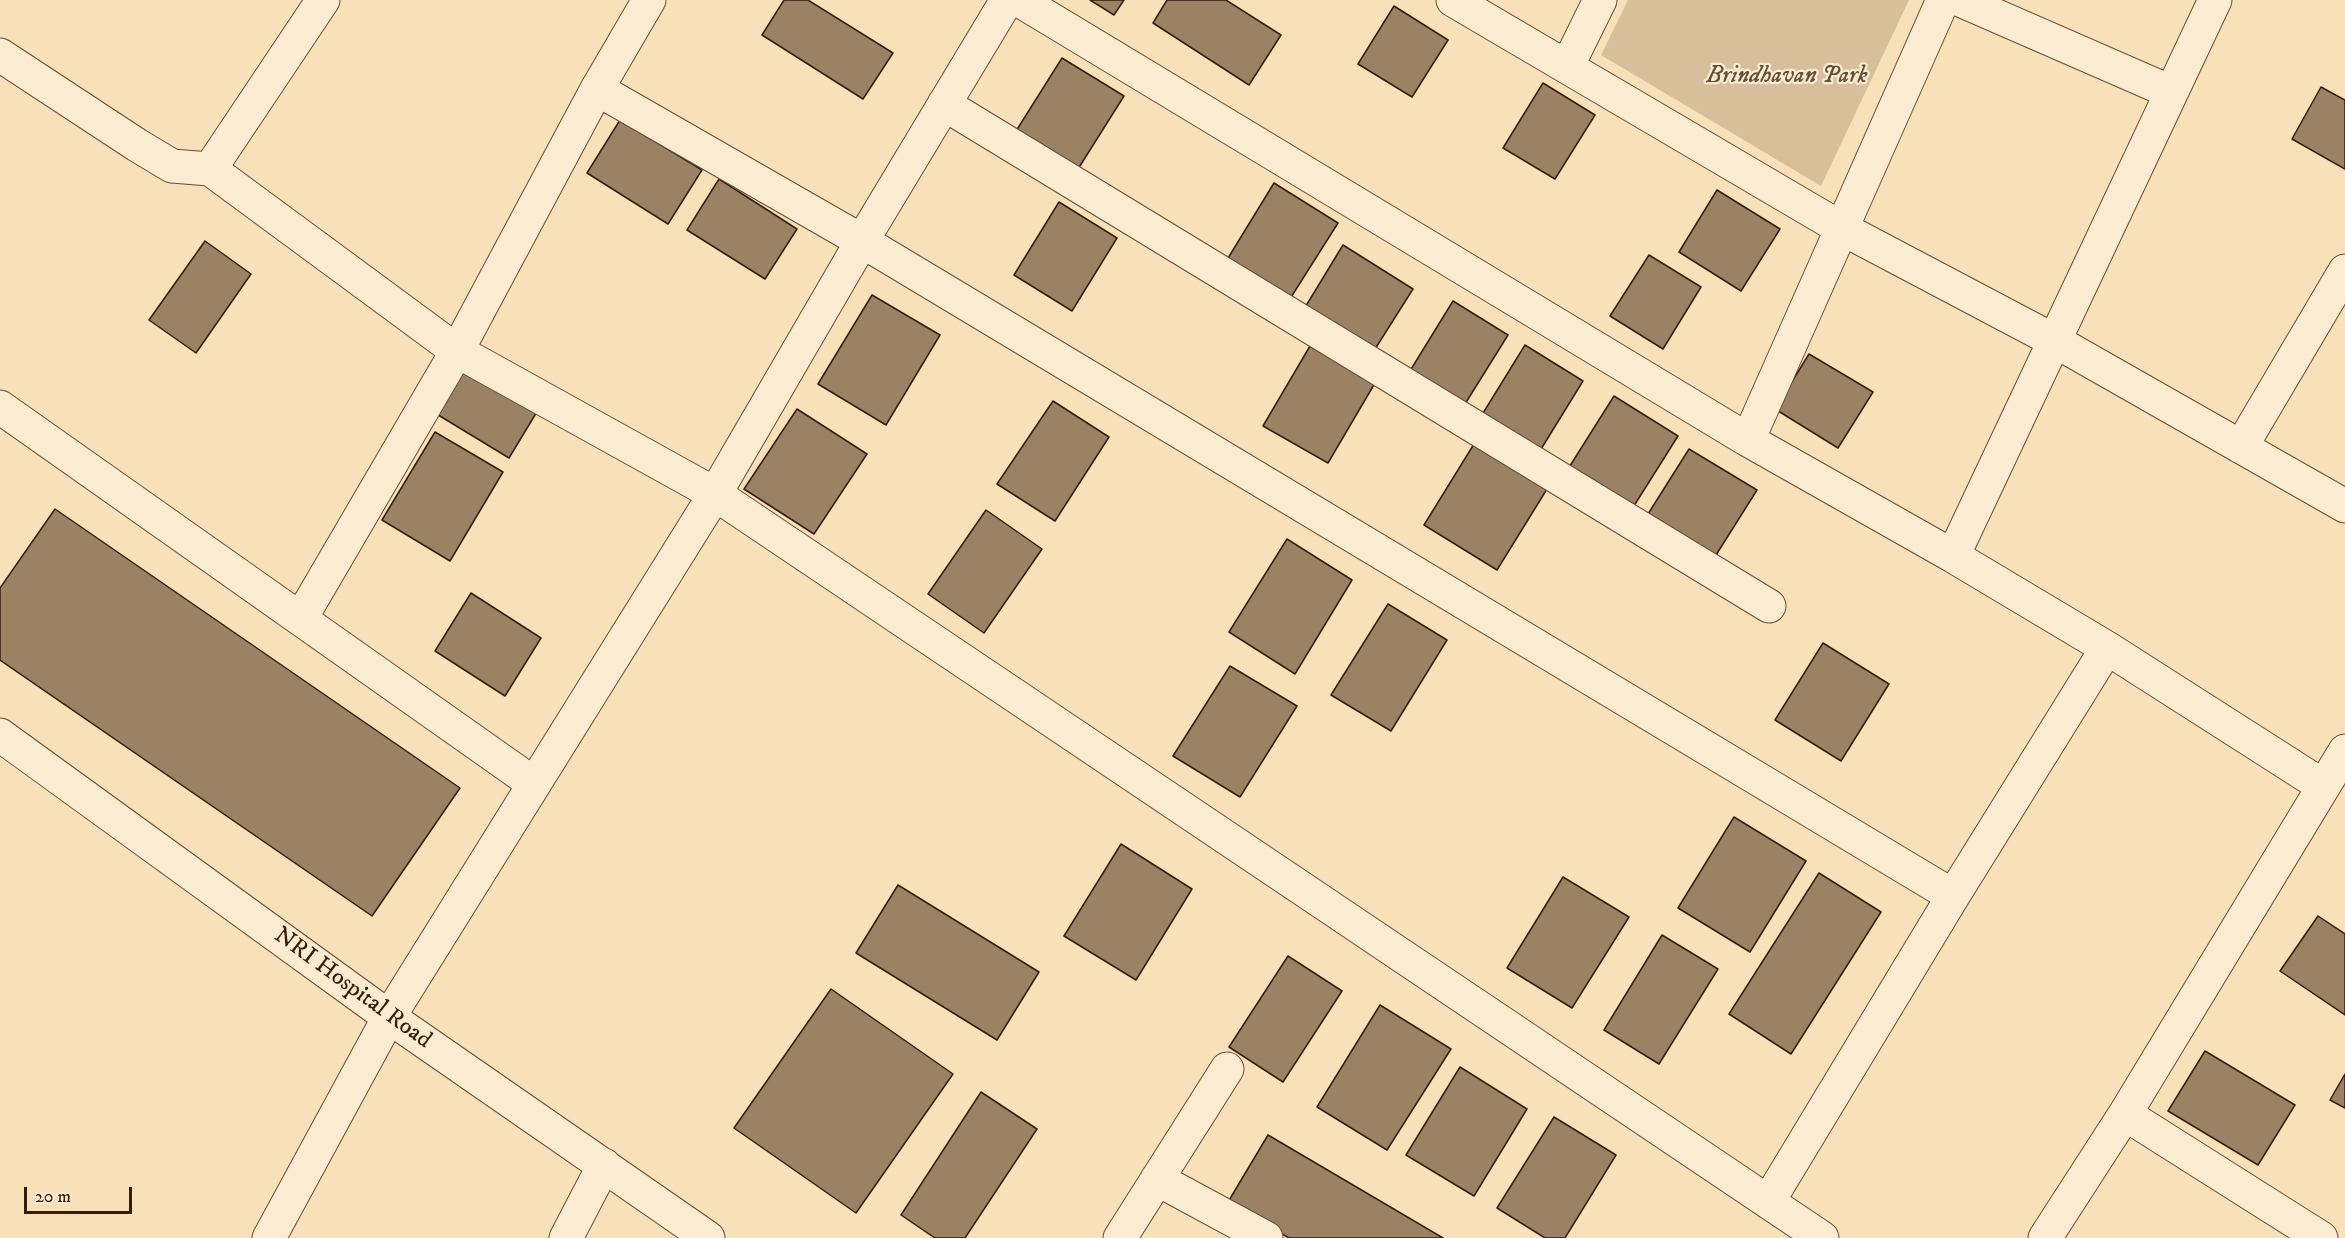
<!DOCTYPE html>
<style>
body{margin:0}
#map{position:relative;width:2345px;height:1238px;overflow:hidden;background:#f8e0b8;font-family:"IM FELL DW Pica",serif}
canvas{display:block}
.scale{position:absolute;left:24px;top:1187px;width:108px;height:27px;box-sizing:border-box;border:3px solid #361d0b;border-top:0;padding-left:8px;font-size:18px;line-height:21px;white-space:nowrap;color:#361d0b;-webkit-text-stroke:4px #faebd1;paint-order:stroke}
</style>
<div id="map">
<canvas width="2345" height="1238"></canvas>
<div class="scale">20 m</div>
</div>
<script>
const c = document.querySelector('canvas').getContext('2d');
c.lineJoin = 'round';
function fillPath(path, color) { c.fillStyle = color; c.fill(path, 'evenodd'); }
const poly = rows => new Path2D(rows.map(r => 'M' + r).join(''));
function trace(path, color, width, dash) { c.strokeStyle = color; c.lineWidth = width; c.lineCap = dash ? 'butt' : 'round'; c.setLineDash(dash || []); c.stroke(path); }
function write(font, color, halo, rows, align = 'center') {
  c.font = font + ' "IM FELL DW Pica",serif'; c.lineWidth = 4.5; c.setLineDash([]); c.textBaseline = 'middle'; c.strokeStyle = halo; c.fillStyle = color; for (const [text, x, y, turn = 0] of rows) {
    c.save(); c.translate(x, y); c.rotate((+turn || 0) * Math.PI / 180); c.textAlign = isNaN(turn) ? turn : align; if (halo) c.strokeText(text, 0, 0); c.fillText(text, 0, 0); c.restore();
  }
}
fillPath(poly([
 [1628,0,1909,0,1821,186,1601,55]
]), '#d7bf9b');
const building = poly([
 [784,0,808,0,893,53,863,99,762,35,784,0],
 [1090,0,1124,0,1114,15,1090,0],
 [1167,0,1226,0,1281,35,1249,85,1153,23,1167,0],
 [1394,6,1448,40,1412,97,1358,64,1394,6],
 [1062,58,1124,96,1073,177,1011,139,1062,58],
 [1543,83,1595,115,1555,179,1503,148,1543,83],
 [2321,87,2345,100,2345,169,2292,139,2321,87],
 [620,120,702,170,668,224,587,173,620,120],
 [719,179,797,229,765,279,687,230,719,179],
 [1274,183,1338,223,1288,302,1225,263,1274,183],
 [1717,190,1780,229,1741,291,1679,252,1717,190],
 [1059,202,1117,238,1072,311,1014,275,1059,202],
 [205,241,251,274,196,353,149,320,205,241],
 [1343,245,1413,289,1370,357,1301,314,1343,245],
 [1649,255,1701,287,1663,349,1610,316,1649,255],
 [872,295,940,335,886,425,818,384,872,295],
 [1453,301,1508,335,1460,412,1405,379,1453,301],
 [1525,345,1583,381,1538,454,1480,418,1525,345],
 [1310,346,1375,383,1328,463,1263,426,1310,346],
 [1809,354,1873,392,1838,448,1775,409,1809,354],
 [460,361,538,410,509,458,430,410,460,361],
 [1614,396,1678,436,1632,509,1568,469,1614,396],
 [1053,401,1109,437,1055,521,997,484,1053,401],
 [797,409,867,454,814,534,744,489,797,409],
 [435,432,503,472,450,561,382,520,435,432],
 [1474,444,1547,489,1497,570,1424,525,1474,444],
 [1689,449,1757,490,1711,563,1643,522,1689,449],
 [55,509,460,788,372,916,0,660,0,588,55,509],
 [986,510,1042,549,984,633,928,594,986,510],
 [1287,539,1352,580,1295,674,1229,632,1287,539],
 [471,593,541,638,505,696,435,651,471,593],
 [1388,604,1447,640,1391,731,1331,695,1388,604],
 [1823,643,1889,684,1841,761,1775,720,1823,643],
 [1230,666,1297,706,1240,797,1173,756,1230,666],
 [1734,817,1806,861,1750,952,1678,908,1734,817],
 [1121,844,1192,889,1136,980,1064,936,1121,844],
 [1819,873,1881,912,1791,1054,1729,1014,1819,873],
 [1563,877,1629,917,1572,1008,1507,968,1563,877],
 [898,885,1039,972,997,1040,856,953,898,885],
 [2318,916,2345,934,2345,1015,2280,971,2318,916],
 [1662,935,1718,969,1659,1064,1604,1030,1662,935],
 [1288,956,1342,991,1283,1082,1229,1047,1288,956],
 [831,989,953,1074,856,1213,734,1128,831,989],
 [1380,1005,1451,1049,1387,1150,1317,1107,1380,1005],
 [2205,1051,2295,1105,2258,1165,2168,1111,2205,1051],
 [1460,1067,1527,1109,1474,1196,1406,1155,1460,1067],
 [2345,1074,2345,1108,2330,1100,2345,1074],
 [981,1092,1037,1129,965,1238,935,1238,901,1215,981,1092],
 [1554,1117,1616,1155,1565,1238,1545,1238,1497,1208,1554,1117],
 [1268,1135,1443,1238,1289,1238,1228,1202,1268,1135]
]);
fillPath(building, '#9b8265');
trace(building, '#361d0b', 1.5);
const street = poly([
 [1019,0,1748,440,1953,556,2107,648,2323,786],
 [1453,0,1841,228,2055,341,2345,506],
 [1960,0,2171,92],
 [0,55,137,145,172,166,210,169,323,0],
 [1567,67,1600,0],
 [597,89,862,241,1953,896],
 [944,104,1769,606],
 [210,169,457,351,715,494,1822,1238],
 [0,407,533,783],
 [1748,440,1943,0],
 [2241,447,2345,271],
 [1953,556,2215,0],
 [301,618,457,351,597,89,649,0],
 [0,735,389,1017,708,1238],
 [2125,1114,2321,1238],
 [1157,1179,1266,1238],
 [1768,1202,1953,896,2107,648],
 [269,1238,389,1017,715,494,862,241,1007,0],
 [566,1238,604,1165],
 [1120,1238,1227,1069],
 [2045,1238,2125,1114,2345,751]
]);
trace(street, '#664e36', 35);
trace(street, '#faebd1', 33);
write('italic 24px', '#664e36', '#faebd1', [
 ["Brindhavan Park",1787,77]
]);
write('24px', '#361d0b', '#faebd1', [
 ["NRI Hospital Road",352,989,36]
]);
</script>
